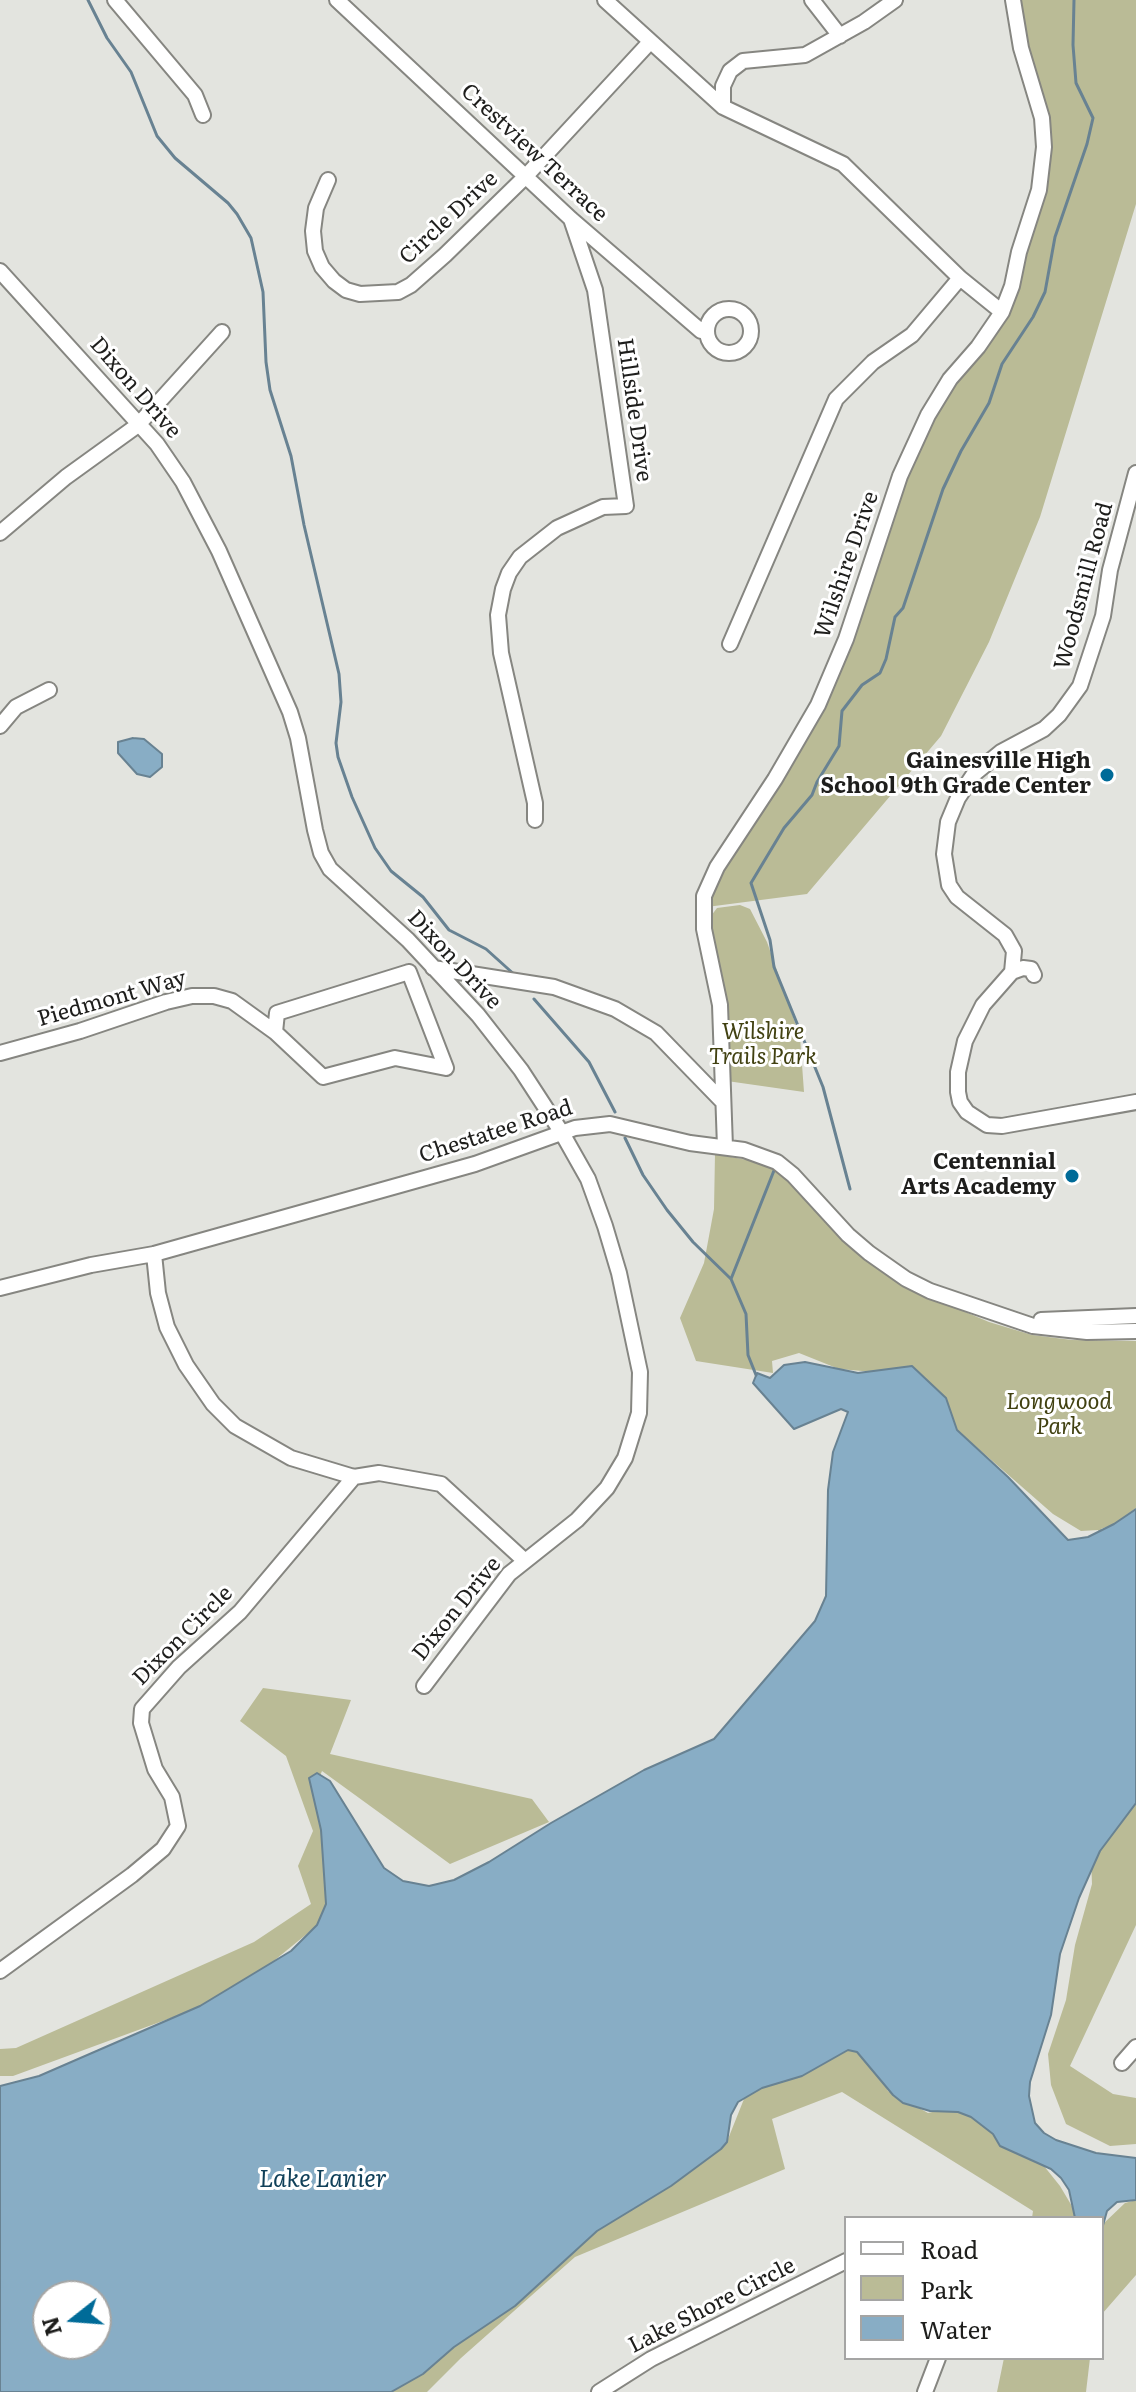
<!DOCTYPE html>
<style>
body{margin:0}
#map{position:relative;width:1136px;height:2392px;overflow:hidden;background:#e3e4df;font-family:Literata,serif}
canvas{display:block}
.legend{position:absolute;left:844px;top:2216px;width:260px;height:144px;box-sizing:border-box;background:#fff;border:2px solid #a5a5a4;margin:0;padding:10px 14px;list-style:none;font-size:24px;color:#1e1e1c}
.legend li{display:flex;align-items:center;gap:16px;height:40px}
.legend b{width:40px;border:2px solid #a5a5a4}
.north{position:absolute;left:32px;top:2280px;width:80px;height:80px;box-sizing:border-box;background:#fff;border:2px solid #a5a5a4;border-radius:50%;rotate:253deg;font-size:22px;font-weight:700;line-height:32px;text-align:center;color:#1e1e1c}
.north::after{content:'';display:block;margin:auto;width:28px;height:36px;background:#006b98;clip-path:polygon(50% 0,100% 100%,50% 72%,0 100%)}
</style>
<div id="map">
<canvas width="1136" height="2392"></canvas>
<ul class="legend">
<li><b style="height:10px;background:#fff"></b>Road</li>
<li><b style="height:22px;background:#babb96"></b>Park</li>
<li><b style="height:22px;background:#88adc5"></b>Water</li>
</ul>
<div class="north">N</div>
</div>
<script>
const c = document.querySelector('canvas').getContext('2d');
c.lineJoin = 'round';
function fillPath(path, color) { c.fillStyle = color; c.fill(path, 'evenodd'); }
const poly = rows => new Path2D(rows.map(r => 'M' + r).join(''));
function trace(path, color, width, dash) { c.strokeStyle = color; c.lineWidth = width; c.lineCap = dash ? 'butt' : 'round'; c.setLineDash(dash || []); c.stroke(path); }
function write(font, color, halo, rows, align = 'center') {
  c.font = font + ' Literata,serif'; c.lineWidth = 6; c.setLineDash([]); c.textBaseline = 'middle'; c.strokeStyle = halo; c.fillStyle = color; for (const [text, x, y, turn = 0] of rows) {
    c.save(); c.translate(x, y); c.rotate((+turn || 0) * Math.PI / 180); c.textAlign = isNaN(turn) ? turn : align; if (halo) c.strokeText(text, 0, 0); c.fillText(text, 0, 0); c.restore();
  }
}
fillPath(poly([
 [1013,0,1136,0,1136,204,1040,517,989,642,941,736,807,894,699,908,798,741,852,621,927,403,997,317,1047,145],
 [740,905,750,909,767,942,800,1037,804,1092,727,1081,708,926,711,916,717,908],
 [715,1154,763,1163,782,1173,801,1190,838,1235,862,1257,896,1281,930,1297,989,1322,1032,1335,1072,1340,1136,1341,1136,1508,1114,1524,1101,1529,1112,1555,1109,1557,1098,1530,1081,1531,1053,1514,957,1430,946,1398,912,1366,874,1372,839,1369,799,1353,772,1361,773,1373,696,1361,680,1318,704,1263,714,1209],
 [263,1688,351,1700,330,1754,532,1799,549,1822,450,1864,322,1771,314,1790,334,1892,319,1924,270,1964,209,2004,13,2076,0,2076,0,2049,16,2048,254,1942,311,1904,298,1866,313,1831,286,1756,240,1721],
 [1136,1795,1136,1925,1070,2066,1113,2094,1136,2098,1136,2144,1110,2146,1066,2124,1051,2085,1048,2054,1066,2000,1075,1945,1092,1884,1090,1832],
 [859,2037,888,2091,928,2113,979,2101,1036,2156,1060,2186,1079,2218,1032,2218,1033,2211,842,2092,772,2119,785,2169,575,2257,461,2358,427,2392,353,2392,728,2139,746,2094],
 [1136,2200,1136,2275,1102,2314,1102,2225,1125,2203],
 [1004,2358,1090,2358,1086,2392,997,2392]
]), '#babb96');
const water = poly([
 [133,738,144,739,162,754,162,767,150,777,137,774,118,753,118,742,133,738],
 [805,1362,858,1373,912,1366,946,1398,957,1430,1008,1477,1068,1540,1088,1537,1114,1524,1136,1509,1136,1803,1100,1851,1079,1898,1060,1954,1051,2015,1030,2082,1029,2096,1035,2123,1044,2133,1056,2140,1096,2153,1136,2158,1136,2200,1117,2202,1107,2211,1102,2229,1102,2218,1075,2218,1069,2190,1061,2178,1051,2169,1000,2146,993,2134,971,2117,958,2112,930,2111,903,2103,893,2095,857,2052,848,2050,802,2076,762,2088,738,2102,731,2115,727,2142,721,2149,671,2186,597,2231,515,2306,454,2347,423,2374,391,2392,0,2392,0,2086,39,2076,200,2006,291,1951,317,1925,326,1904,321,1830,309,1778,317,1773,330,1781,384,1868,403,1881,429,1886,454,1880,489,1862,551,1823,644,1770,714,1739,815,1621,826,1596,828,1490,833,1452,848,1412,841,1409,794,1429,753,1383,757,1373,770,1378,784,1365,805,1362],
 [48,2296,96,2296,96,2344,48,2344,48,2296]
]);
fillPath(water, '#88adc5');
trace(water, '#688292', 2);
trace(poly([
 [88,0,107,38,131,72,157,136,175,158,228,203,237,214,251,238,263,292,266,362,270,390,291,456,304,525,339,674,341,702,336,743,338,757,352,797,375,848,391,871,423,897,449,930,486,949,516,976],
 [534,999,589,1062,615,1112],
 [625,1138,643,1175,667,1210,693,1242,731,1279,746,1314,748,1355,756,1375],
 [850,1189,823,1087,774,967,770,940,751,883,784,828,812,795,817,782,839,746,842,711,862,685,880,673,886,659,895,617,903,608,943,489,961,451,989,403,1002,364,1033,317,1045,292,1055,237,1087,144,1093,118,1076,83,1073,45,1074,0],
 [731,1279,775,1168]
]), '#688292', 3);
const minor = poly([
 [115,0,195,95,203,115],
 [337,0,571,219,701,331,706,332],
 [605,0,723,107,843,164,960,278,1002,312],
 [812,0,840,36],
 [723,107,723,86,730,71,743,61,805,55,864,22,895,0],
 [328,180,316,208,313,231,315,251,322,267,334,281,346,290,360,294,398,292,411,285,445,255,526,176,650,42],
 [0,271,157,444,183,482,219,551,290,712,298,738,315,830,321,853,330,869,408,940,478,1015,521,1070,562,1133,588,1179,605,1226,619,1273,640,1372,639,1413,625,1458,607,1488,577,1520,509,1574,424,1686],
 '707 331a22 22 0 1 1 44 0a22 22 0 1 1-44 0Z',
 [1136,473,1110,570,1103,616,1080,686,1059,715,1044,729,1001,752,974,774,958,798,948,822,944,854,949,885,957,897,1005,935,1014,951,1012,972,983,1005,965,1041,958,1072,958,1092,960,1102,967,1112,987,1125,1002,1126,1136,1102],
 [0,533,66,477,138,425,222,332],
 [730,644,836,399,873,362,912,335,960,278],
 [0,726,16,707,49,690],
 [535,820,535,803,501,653,498,615,503,589,509,573,520,557,557,528,603,507,626,506,595,290,571,219],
 [433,968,554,987,615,1009,656,1033,723,1102],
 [409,972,446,1068,395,1058,323,1077,275,1032,277,1013,409,972],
 [1012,972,1023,968,1031,969,1034,975],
 [0,1053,80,1031,166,1002,192,996,214,996,232,1001,275,1032],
 [725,1147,720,1005,704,929,704,896,717,867,775,779,818,705,846,639,900,476,928,415,950,379,978,347,1002,312,1012,286,1019,252,1039,190,1044,147,1042,118,1021,48,1013,0],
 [154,1254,158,1293,167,1327,186,1365,213,1404,235,1426,291,1458,354,1477],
 [0,1288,91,1265,154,1254,475,1164,575,1128,610,1124,690,1143,744,1150,777,1162,793,1175,848,1235,869,1253,906,1279,930,1291,1033,1326,1087,1332,1136,1331],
 [1041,1320,1136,1316],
 [0,1971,132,1875,163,1849,178,1826,172,1797,155,1769,141,1723,142,1709,179,1667,240,1612,354,1477,379,1473,441,1484,525,1561],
 [1122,2063,1136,2047],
 [599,2392,651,2359,846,2261],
 [925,2392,938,2358]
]);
trace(minor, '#868681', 18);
trace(minor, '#fff', 14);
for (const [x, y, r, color] of [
 [1107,775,8,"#006b98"],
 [1072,1176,8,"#006b98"]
]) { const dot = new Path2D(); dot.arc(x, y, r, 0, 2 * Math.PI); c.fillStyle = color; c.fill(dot); trace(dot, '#fff', 3); }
write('22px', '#1e1e1c', '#fff', [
 ["Crestview Terrace",534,153,43],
 ["Circle Drive",449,218,-43],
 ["Dixon Drive",135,388,49],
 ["Hillside Drive",634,410,82],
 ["Wilshire Drive",847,565,-71],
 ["Woodsmill Road",1084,586,-75],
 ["Dixon Drive",454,960,47],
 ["Piedmont Way",112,999,-16],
 ["Chestatee Road",496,1132,-18],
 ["Dixon Drive",457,1609,-51],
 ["Dixon Circle",183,1636,-45],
 ["Lake Shore Circle",712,2306,-27]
]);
write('bold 22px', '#1e1e1c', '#fff', [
 ["Gainesville High",1091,762],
 ["School 9th Grade Center",1091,787],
 ["Centennial",1056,1163],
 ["Arts Academy",1056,1188]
], 'right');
write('italic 22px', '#414111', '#fff', [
 ["Wilshire",763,1033],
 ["Trails Park",763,1058],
 ["Longwood",1059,1403],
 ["Park",1059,1428]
]);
write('italic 24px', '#104059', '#fff', [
 ["Lake Lanier",323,2180]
]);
</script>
